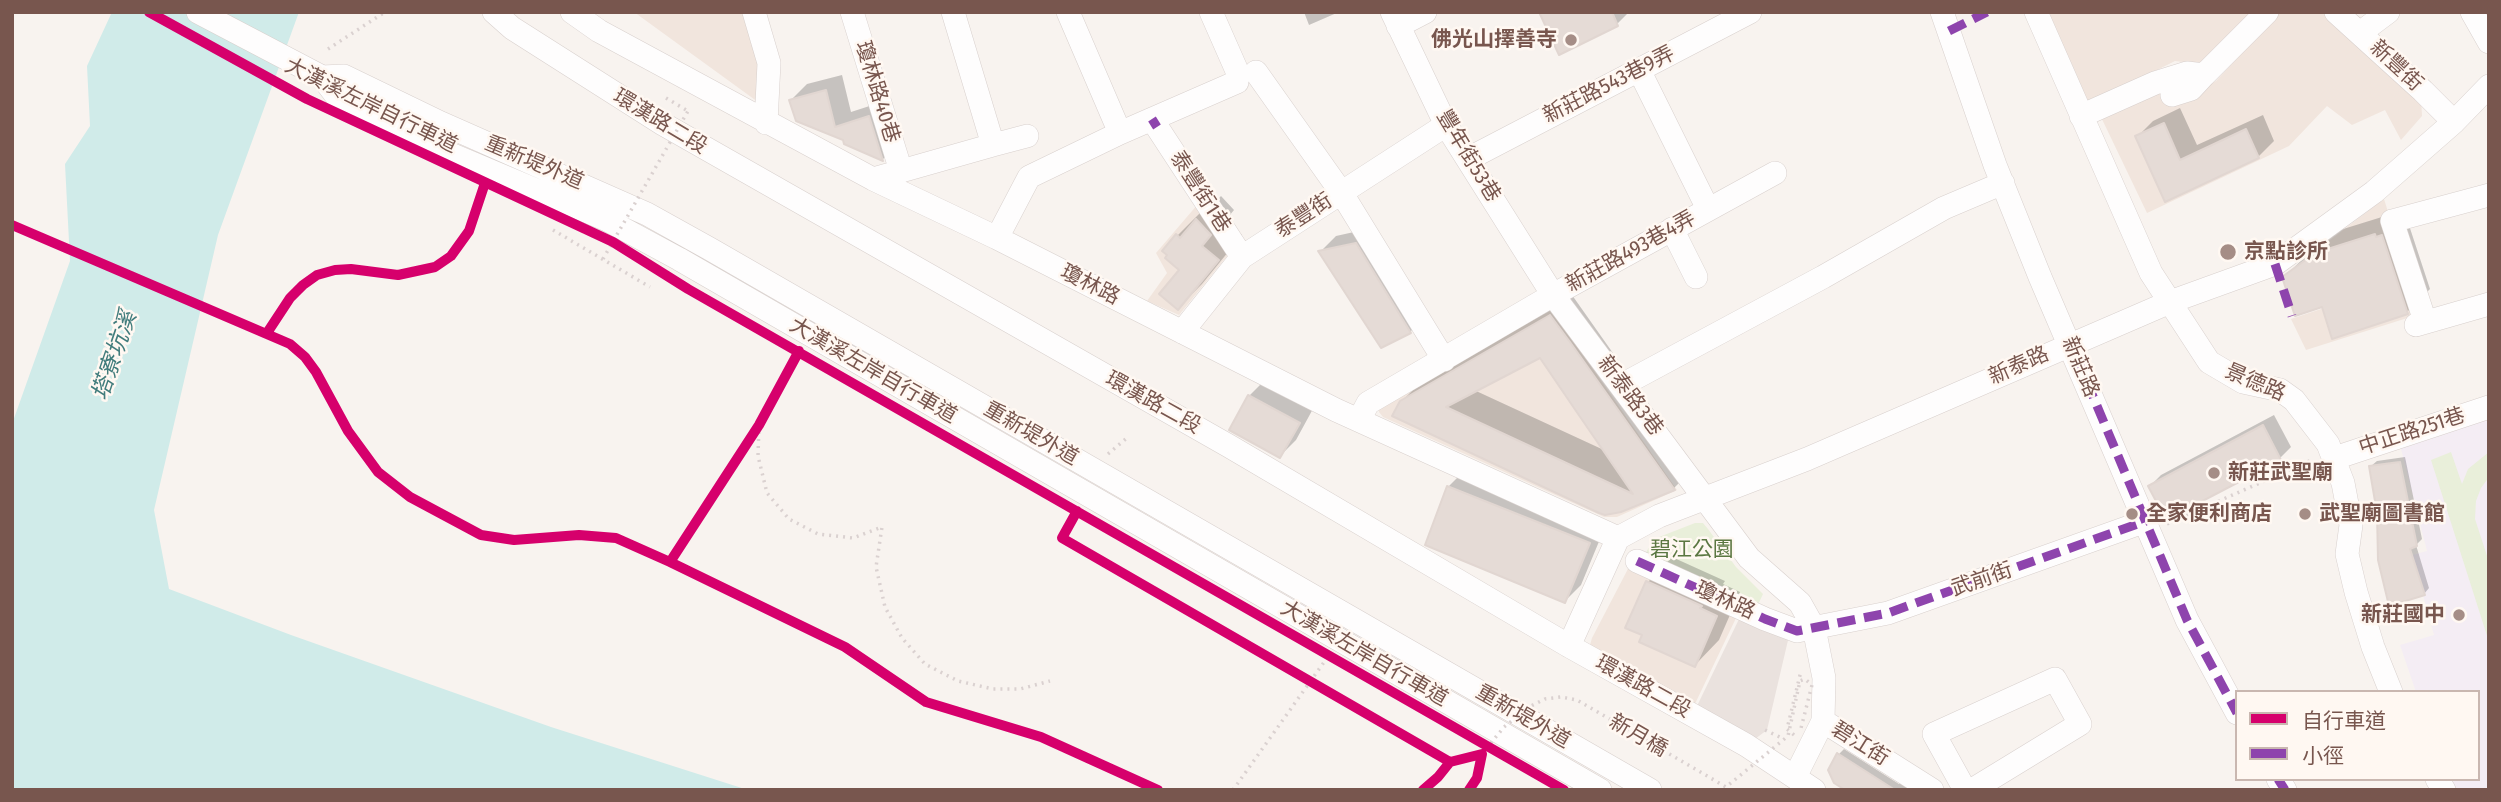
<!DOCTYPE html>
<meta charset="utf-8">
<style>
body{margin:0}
#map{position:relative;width:2501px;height:802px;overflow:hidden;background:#f8f3ef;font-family:"Fira Sans Condensed","Noto Sans TC",sans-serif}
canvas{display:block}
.frame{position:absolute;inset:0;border:14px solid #78564e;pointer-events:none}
.legend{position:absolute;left:2235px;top:690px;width:245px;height:91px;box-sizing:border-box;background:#fff8f2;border:2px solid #c9b7b0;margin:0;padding:9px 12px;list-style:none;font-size:21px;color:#78564e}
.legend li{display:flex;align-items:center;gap:14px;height:35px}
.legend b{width:35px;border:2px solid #c9b7b0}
</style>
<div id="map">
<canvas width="2501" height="802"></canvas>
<div class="frame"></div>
<ul class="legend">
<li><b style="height:9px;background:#d6006c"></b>自行車道</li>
<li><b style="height:9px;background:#8e44ad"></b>小徑</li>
</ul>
</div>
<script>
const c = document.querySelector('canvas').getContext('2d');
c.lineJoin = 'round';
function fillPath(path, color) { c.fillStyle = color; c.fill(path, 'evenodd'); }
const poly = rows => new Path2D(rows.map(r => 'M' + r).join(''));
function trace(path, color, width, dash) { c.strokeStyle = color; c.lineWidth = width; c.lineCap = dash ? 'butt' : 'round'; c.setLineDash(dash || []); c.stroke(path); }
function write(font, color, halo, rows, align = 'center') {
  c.font = font + ' "Fira Sans Condensed","Noto Sans TC",sans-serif'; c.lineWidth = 5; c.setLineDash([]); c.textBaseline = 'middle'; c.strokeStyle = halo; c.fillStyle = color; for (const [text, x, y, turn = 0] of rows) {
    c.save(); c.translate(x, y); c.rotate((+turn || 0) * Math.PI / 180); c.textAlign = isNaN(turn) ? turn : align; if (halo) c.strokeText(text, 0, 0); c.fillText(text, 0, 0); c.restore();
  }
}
fillPath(poly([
 [634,12,742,12,757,62,758,102],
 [2047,12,2251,12,2199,64,2175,61,2085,106],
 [2280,12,2328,12,2421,97,2422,116,2401,140,2385,110,2352,125,2327,106,2289,146,2147,213,2100,115,2169,83,2178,100,2216,81],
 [2384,199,2420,314,2306,350,2291,319,2330,306,2314,252],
 [1198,204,1227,247,1227,256,1179,315,1147,301,1167,273,1156,253],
 [1552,310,1677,490,1617,517,1604,517,1383,417,1379,412,1379,406,1383,401],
 [1630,565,1737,616,1693,708,1593,651,1590,645,1592,638]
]), '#f1e5dd');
fillPath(poly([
 [1740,617,1789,636,1767,730,1755,739,1697,706]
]), '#eae2de');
fillPath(poly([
 [2489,419,2489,790,2454,790,2447,779,2478,779,2478,692,2416,692,2400,645,2434,635,2412,555,2427,551,2400,445]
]), '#f4edf4');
fillPath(poly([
 [2451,452,2462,484,2468,469,2489,452,2489,477,2481,488,2476,501,2475,519,2489,562,2489,642,2431,460],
 [1695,523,1703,523,1708,529,1736,567,1763,594,1756,609,1645,554,1654,539]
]), '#e9efda');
fillPath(poly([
 [112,12,299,12,218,235,154,510,169,589,291,635,551,727,748,790,12,790,12,424,70,261,65,164,90,126,87,66]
]), '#d0ebe9');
fillPath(poly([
 [1304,12,1339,12,1309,25],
 [1541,12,1628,12,1628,13,1617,24],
 [842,75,851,112,885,101,898,144,883,159,846,143,845,138,791,100,807,84],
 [2180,108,2197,145,2263,115,2274,141,2258,157,2166,200,2137,137,2153,121],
 [1221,196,1234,210,1225,221,1242,235,1202,284,1178,308,1181,269,1177,236,1201,212,1204,214],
 [2398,212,2405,213,2430,289,2407,312,2324,305,2284,277,2308,254,2340,230],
 [1372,228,1426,316,1410,332,1321,251,1336,236],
 [1572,295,1694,468,1674,488,1605,513,1401,402,1423,380],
 [1540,356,1606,451,1474,390],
 [1265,380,1314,407,1296,440,1280,456,1249,396],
 [2274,415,2291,447,2280,458,2150,486,2161,475],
 [2405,457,2422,539,2416,545,2429,588,2424,594,2378,513,2371,466,2377,461],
 [1464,471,1605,527,1581,585,1565,601,1448,487],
 [1672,557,1725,581,1723,584,1740,592,1719,640,1695,665,1628,627,1648,582],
 [1844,749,1899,784,1902,781,1917,790,1848,790,1839,754]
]), '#0003');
const building = poly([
 [1539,12,1612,12,1618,26,1559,55,1539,12],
 [826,90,835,127,869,116,883,161,844,144,843,140,796,121,789,100,826,90],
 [2164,123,2180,160,2246,129,2259,158,2165,202,2135,136,2164,123],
 [1196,219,1211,235,1202,246,1219,260,1178,310,1159,294,1179,270,1165,258,1167,255,1162,251,1176,234,1180,238,1196,219],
 [2375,234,2376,237,2382,235,2408,314,2332,339,2322,307,2295,316,2282,277,2315,253,2375,234],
 [1356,243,1411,333,1381,348,1318,251,1356,243],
 [1550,315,1570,342,1675,490,1621,512,1605,515,1599,513,1392,416,1400,401,1550,315],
 [1540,358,1574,408,1633,494,1446,407,1540,358],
 [1248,395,1300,423,1280,458,1229,430,1248,395],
 [2263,425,2281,460,2166,520,2148,486,2263,425],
 [2400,462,2417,546,2410,549,2425,595,2389,606,2378,560,2377,513,2369,466,2400,462],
 [1447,486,1590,543,1565,603,1425,545,1447,486],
 [1646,581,1702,606,1700,608,1717,616,1695,667,1639,642,1642,635,1625,628,1646,581],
 [1837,753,1895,790,1845,790,1834,783,1828,770,1837,753]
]);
fillPath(building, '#e5dbd6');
trace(building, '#e1d6d1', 2);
const minor = poly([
 [198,12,322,77,338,98,434,147,607,220,679,259,1600,790],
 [494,12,512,28,663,124,1229,446,1569,646,1746,745,1814,790],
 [572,12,599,31,873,179,997,238,1336,410,1618,538],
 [754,12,769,63,766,123],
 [852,12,901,171],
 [1392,12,1446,125,1553,295,1749,558,1800,603,1814,628,1824,678,1823,721,1795,777],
 [1942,12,1995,165,2040,277,2187,620,2237,713],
 [2036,12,2151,273,2209,362,2243,382,2280,390,2294,400,2328,444,2343,483,2351,525,2347,554,2356,592,2373,647,2391,692],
 [2336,12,2423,91,2454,122],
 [2472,12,2489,42],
 [1398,26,1425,12],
 [2360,33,2388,12],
 [1639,70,1708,209],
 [1256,72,1341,192,1444,360],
 [2204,75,2267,12],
 [322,77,344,76,441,123,647,214,710,249,1650,790],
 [2081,116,2155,83,2187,73,2204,75,2191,89,2172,95],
 [1157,127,1242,257],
 [1120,133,1237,82,1237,71,1211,12],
 [993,145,1027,136],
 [1468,159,1750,12],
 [873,179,993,145,953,12],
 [1672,229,1696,277],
 [997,238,1029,177,1120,133,1068,12],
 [2422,312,2392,221,2489,195],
 [2416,325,2489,304],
 [1182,332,1242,257,1446,125],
 [1622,385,1823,277,1944,208,2003,183],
 [1359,420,1368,403,1553,295,1775,173],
 [2335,458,2489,407],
 [1637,561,1765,619,1797,631,1888,613,2146,521],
 [1569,646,1618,538,1659,516,1807,459,2170,302,2275,264,2374,192,2454,122,2489,86],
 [1823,721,1932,790],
 [2278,779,2285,790],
 [2437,779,2444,790],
 [1965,790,1934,734,2055,679,2080,724,1972,790]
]);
trace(minor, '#d8d0cd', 24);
trace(poly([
 [328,49,385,12],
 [666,98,688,111],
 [553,230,650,287],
 [759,425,758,456,767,493,789,519,818,534,853,538,882,527,876,567,885,607,902,638,925,664,958,681,993,689,1020,689,1050,681],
 [1108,454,1128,437],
 [2167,524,2314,459],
 [1073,545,1062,538,1077,511],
 [1765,730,1782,738],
 [1794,735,1787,729,1801,671],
 [1233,790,1327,658],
 [1423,790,1438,777,1450,762,1482,754,1477,778,1469,790]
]), '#dad1d0', 3.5, [2, 5]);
trace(minor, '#fefdfd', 23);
trace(poly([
 [603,259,688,111],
 [1073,545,1450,762],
 [1482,754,1504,727,1531,706,1545,699,1561,697,1577,700,1726,787,1788,736,1800,681,1805,679,1812,685,1800,732]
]), '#dad1d0', 3.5, [2, 5]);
trace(poly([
 [1949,31,1987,12],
 [1152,119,1157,127],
 [2275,264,2292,316],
 [2076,356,2187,620,2237,713],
 [1637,561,1765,619,1797,631,1888,613,2146,521],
 [2278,779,2285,790]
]), '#8e44ad', 9, [18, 9]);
trace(poly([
 [149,12,307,99,613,242,688,289,1564,790],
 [12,225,290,344,305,357,316,372,348,431,378,472,410,497,481,535,514,540,579,535,616,538,670,562,759,425,799,351],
 [267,333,290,298,303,285,317,275,335,270,351,269,398,275,435,267,451,256,469,231,485,183],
 [1077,511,1062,538,1450,762],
 [670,562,845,647,926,702,1041,737,1158,790],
 [1423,790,1438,777,1450,762,1482,754,1477,778,1469,790]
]), '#d6006c', 10);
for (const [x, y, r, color] of [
 [1571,40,7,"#a58d86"],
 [2228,252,9,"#a58d86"],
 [2214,473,7,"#a58d86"],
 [2132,514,7,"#a58d86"],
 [2305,514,7,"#a58d86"],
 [2459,615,7,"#a58d86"]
]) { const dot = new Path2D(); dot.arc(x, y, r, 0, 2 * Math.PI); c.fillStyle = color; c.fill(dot); trace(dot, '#fff8f2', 2.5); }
write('bold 21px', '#78564e', '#fff8f2', [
 ["佛光山擇善寺",1557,40,"right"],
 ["京點診所",2244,252],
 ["新莊武聖廟",2228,473],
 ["全家便利商店",2146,514],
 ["武聖廟圖書館",2319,514],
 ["新莊國中",2445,615,"right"]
], 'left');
write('21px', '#78564e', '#fff8f2', [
 ["新豐街",2396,66,43],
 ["新莊路543巷9弄",1609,85,-27],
 ["瓊林路40巷",877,92,73],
 ["大漢溪左岸自行車道",371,106,26],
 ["環漢路二段",660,122,31],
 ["豐年街53巷",1468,156,59],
 ["重新堤外道",534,163,23],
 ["泰豐街1巷",1200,192,57],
 ["泰豐街",1304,216,-33],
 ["新莊路493巷4弄",1631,252,-29],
 ["瓊林路",1090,285,27],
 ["新泰路",2019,366,-24],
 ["新莊路",2080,367,67],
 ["大漢溪左岸自行車道",873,371,30],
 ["景德路",2255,383,23],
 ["新泰路3巷",1630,396,53],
 ["環漢路二段",1153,403,29],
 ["中正路251巷",2412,432,-18],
 ["重新堤外道",1031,434,30],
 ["武前街",1982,580,-19],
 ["瓊林路",1725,601,24],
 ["大漢溪左岸自行車道",1364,654,30],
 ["環漢路二段",1643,687,29],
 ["重新堤外道",1523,717,30],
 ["新月橋",1638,736,30],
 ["碧江街",1860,744,32]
]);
write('21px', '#5b7742', '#fff8f2', [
 ["碧江公園",1692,550]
]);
write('italic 23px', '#417c7c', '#fff8f2', [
 ["塔寮坑溪",115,356,-71]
]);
</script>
